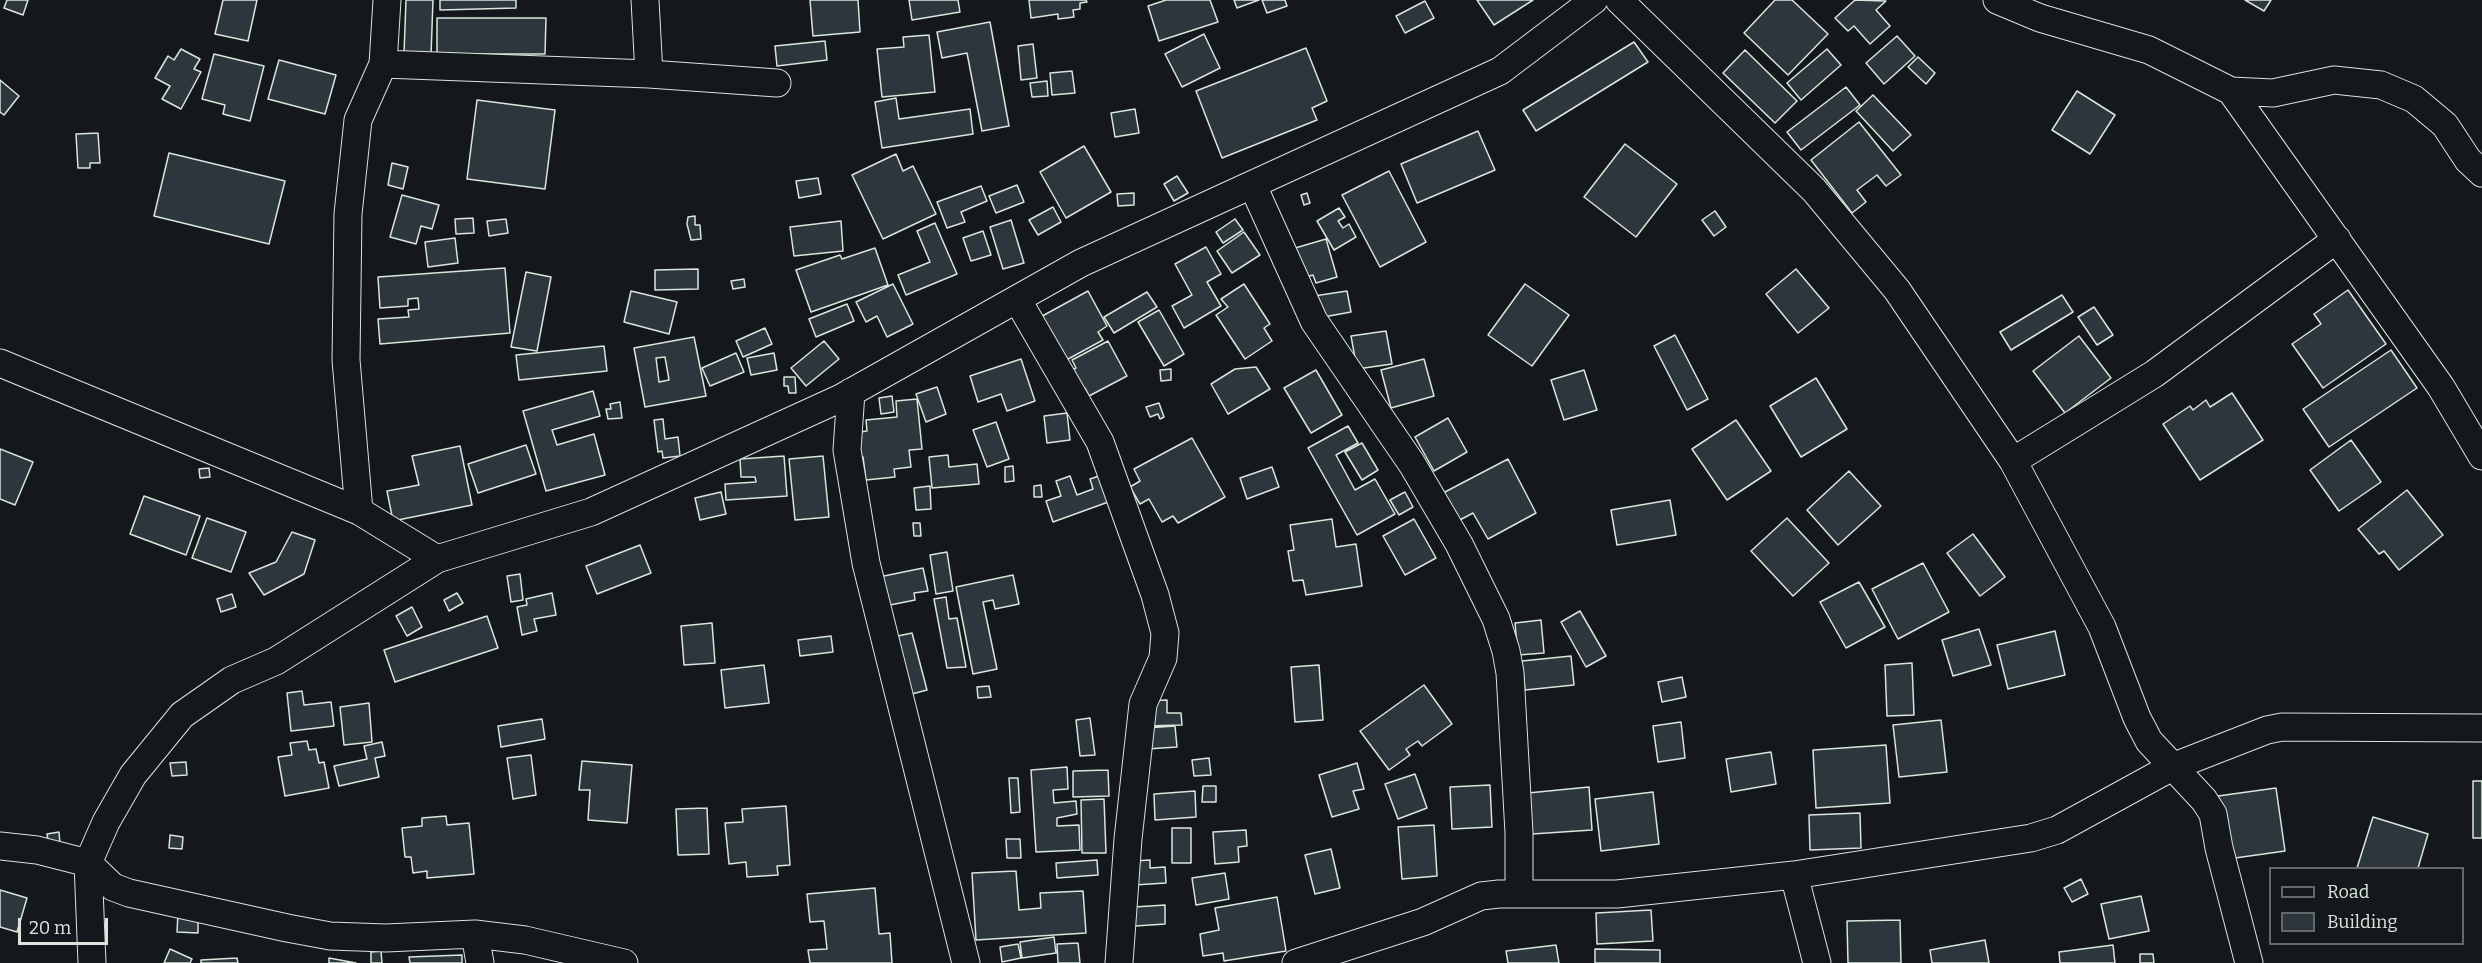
<!DOCTYPE html>
<style>
body{margin:0}
#map{position:relative;width:2482px;height:963px;overflow:hidden;background:#14181c;font-family:Bitter,serif}
canvas{display:block}
.legend{position:absolute;left:2269px;top:867px;width:195px;height:78px;box-sizing:border-box;background:#14181c;border:2px solid #626a69;margin:0;padding:8px 10px;list-style:none;font-size:18px;color:#d8e6dc}
.legend li{display:flex;align-items:center;gap:12px;height:30px}
.legend b{width:30px;border:2px solid #626a69}
.scale{position:absolute;left:18px;top:918px;width:90px;height:27px;box-sizing:border-box;border:3px solid #d8e6dc;border-top:0;padding-left:8px;font-size:18px;line-height:21px;white-space:nowrap;color:#d8e6dc;-webkit-text-stroke:4px #14181c;paint-order:stroke}
</style>
<div id="map">
<canvas width="2482" height="963"></canvas>
<ul class="legend">
<li><b style="height:8px;background:#14181c"></b>Road</li>
<li><b style="height:16px;background:#2c363c"></b>Building</li>
</ul>
<div class="scale">20 m</div>
</div>
<script>
const c = document.querySelector('canvas').getContext('2d');
c.lineJoin = 'round';
function fillPath(path, color) { c.fillStyle = color; c.fill(path, 'evenodd'); }
const poly = rows => new Path2D(rows.map(r => 'M' + r).join(''));
function trace(path, color, width, dash) { c.strokeStyle = color; c.lineWidth = width; c.lineCap = dash ? 'butt' : 'round'; c.setLineDash(dash || []); c.stroke(path); }
const building = poly([
 [7,0,28,0,23,15,4,8,7,0],
 [223,0,257,0,248,41,215,34,223,0],
 [406,0,433,0,431,55,404,54,406,0],
 [440,0,516,0,516,8,440,10,440,0],
 [810,0,858,0,860,32,813,36,810,0],
 [909,0,958,0,960,12,912,20,909,0],
 [1029,0,1086,0,1087,2,1080,3,1080,9,1073,10,1074,17,1058,19,1058,14,1031,18,1029,0],
 [1166,0,1210,0,1218,22,1159,41,1148,6,1166,0],
 [1234,0,1259,0,1237,8,1234,0],
 [1262,0,1285,0,1287,6,1267,13,1262,0],
 [1477,0,1533,0,1494,25,1477,0],
 [1775,0,1792,0,1828,34,1788,75,1744,33,1775,0],
 [1855,0,1886,1,1876,10,1890,26,1870,44,1854,26,1848,31,1835,18,1855,0],
 [2245,0,2271,0,2264,11,2245,0],
 [1425,1,1434,18,1405,33,1396,16,1425,1],
 [437,18,546,18,545,54,437,54,437,18],
 [990,22,1009,126,982,131,967,53,942,58,937,32,990,22],
 [1204,34,1220,68,1182,87,1165,54,1204,34],
 [929,35,935,92,882,97,877,49,904,47,903,37,929,35],
 [1897,36,1915,56,1884,84,1866,63,1897,36],
 [825,41,827,60,777,66,775,46,825,41],
 [1634,42,1648,62,1536,131,1523,110,1634,42],
 [1033,44,1037,78,1021,80,1018,46,1033,44],
 [1306,48,1327,101,1312,108,1317,120,1222,158,1196,91,1306,48],
 [181,49,200,59,194,69,201,72,181,109,162,99,170,86,155,78,168,56,174,60,181,49],
 [1827,49,1841,65,1801,100,1787,83,1827,49],
 [1745,50,1797,101,1775,123,1723,73,1745,50],
 [214,54,264,66,250,121,223,114,225,105,202,99,214,54],
 [1918,57,1935,73,1926,84,1908,67,1918,57],
 [279,60,336,75,325,114,268,99,279,60],
 [1072,71,1075,93,1052,95,1050,73,1072,71],
 [0,80,19,96,4,115,0,112,0,80],
 [1047,81,1048,96,1032,97,1030,83,1047,81],
 [1846,87,1860,105,1801,150,1787,132,1846,87],
 [2077,91,2115,115,2090,154,2052,130,2077,91],
 [1873,95,1911,135,1893,151,1856,111,1873,95],
 [896,98,899,119,970,109,973,134,882,148,875,102,896,98],
 [477,100,555,110,545,189,467,179,477,100],
 [1135,109,1139,133,1115,137,1111,113,1135,109],
 [1859,122,1901,175,1886,186,1877,175,1857,190,1866,202,1852,213,1811,160,1859,122],
 [1478,131,1495,170,1417,203,1401,164,1478,131],
 [98,133,100,163,90,163,90,168,78,168,76,134,98,133],
 [1625,144,1677,184,1636,237,1584,197,1625,144],
 [1084,146,1111,192,1066,218,1040,172,1084,146],
 [169,153,285,181,269,244,154,216,169,153],
 [896,154,903,171,913,166,936,214,883,239,852,175,896,154],
 [392,163,408,167,403,189,388,185,392,163],
 [1389,171,1426,242,1380,267,1342,195,1389,171],
 [1177,176,1188,193,1174,201,1164,184,1177,176],
 [818,178,821,194,799,198,796,181,818,178],
 [1017,185,1024,202,996,213,989,196,1017,185],
 [981,186,987,201,961,212,965,222,947,228,937,202,981,186],
 [1134,193,1134,205,1118,206,1117,194,1134,193],
 [1307,193,1310,203,1304,205,1301,195,1307,193],
 [402,195,439,205,432,229,421,226,416,244,390,237,402,195],
 [1053,207,1061,222,1038,235,1029,220,1053,207],
 [1339,208,1345,217,1338,221,1343,228,1349,224,1356,237,1334,250,1317,221,1339,208],
 [1715,211,1726,227,1714,236,1702,220,1715,211],
 [695,216,695,225,700,225,701,239,691,240,687,224,688,217,695,216],
 [473,218,474,233,456,234,455,219,473,218],
 [506,219,508,233,489,236,487,221,506,219],
 [1235,219,1243,230,1223,243,1216,232,1235,219],
 [1011,220,1024,263,1003,269,990,227,1011,220],
 [841,221,843,251,794,256,790,227,841,221],
 [935,223,957,274,906,295,898,275,930,262,917,231,935,223],
 [983,231,991,255,971,261,963,238,983,231],
 [1244,232,1260,255,1232,273,1217,251,1244,232],
 [455,238,458,263,428,267,425,242,455,238],
 [1326,239,1337,277,1316,283,1313,275,1293,281,1285,251,1326,239],
 [1206,247,1221,274,1207,282,1221,306,1184,328,1172,306,1192,295,1175,264,1206,247],
 [875,248,888,285,811,312,796,270,840,255,842,259,875,248],
 [505,268,510,333,380,344,378,319,409,317,408,310,419,309,418,298,408,299,408,306,380,308,378,277,505,268],
 [698,269,698,289,655,290,655,270,698,269],
 [1796,269,1829,308,1798,333,1766,294,1796,269],
 [526,272,551,277,537,351,511,347,526,272],
 [744,279,745,287,733,289,731,281,744,279],
 [893,284,913,324,887,337,877,316,866,322,856,302,893,284],
 [1244,284,1270,324,1264,328,1272,341,1245,359,1216,315,1228,307,1221,299,1244,284],
 [1525,284,1569,315,1532,366,1488,335,1525,284],
 [2348,290,2386,344,2323,388,2292,344,2321,324,2314,314,2348,290],
 [631,291,677,302,669,334,624,322,631,291],
 [1088,291,1107,326,1098,332,1103,340,1059,364,1035,320,1088,291],
 [1347,291,1351,312,1318,318,1314,296,1347,291],
 [1147,292,1157,307,1114,333,1104,317,1147,292],
 [2062,295,2073,312,2011,350,2000,332,2062,295],
 [847,304,854,321,816,337,809,319,847,304],
 [2094,307,2113,335,2097,345,2078,317,2094,307],
 [1159,310,1184,354,1164,366,1138,322,1159,310],
 [765,328,772,344,743,357,736,341,765,328],
 [1386,331,1392,364,1357,369,1351,336,1386,331],
 [1675,335,1708,399,1687,410,1654,346,1675,335],
 [2079,336,2111,378,2065,413,2033,371,2079,336],
 [694,337,706,396,645,407,634,348,694,337],
 [665,357,669,380,659,382,656,358,665,357],
 [824,341,839,359,806,386,791,368,824,341],
 [1108,341,1127,376,1089,396,1085,388,1076,393,1062,376,1076,368,1072,360,1108,341],
 [604,346,607,371,519,380,516,355,604,346],
 [2391,350,2417,388,2329,447,2303,409,2391,350],
 [736,353,744,372,710,386,702,368,736,353],
 [774,353,777,370,751,375,747,358,774,353],
 [1021,359,1035,401,1007,411,1001,394,978,402,970,376,1021,359],
 [1424,359,1434,396,1391,408,1381,370,1424,359],
 [1256,367,1270,389,1228,414,1211,384,1235,369,1256,367],
 [1171,369,1171,380,1161,381,1160,370,1171,369],
 [1316,370,1342,415,1311,433,1284,388,1316,370],
 [1584,370,1597,410,1564,420,1551,380,1584,370],
 [784,377,795,377,796,393,789,393,788,386,784,386,784,377],
 [1816,378,1847,429,1801,457,1770,406,1816,378],
 [937,387,946,414,926,422,916,394,937,387],
 [593,391,600,416,552,430,557,445,594,434,605,475,546,491,523,411,593,391],
 [2232,393,2263,440,2200,480,2163,424,2190,406,2193,410,2206,400,2210,407,2232,393],
 [892,396,894,412,881,414,879,398,892,396],
 [917,399,922,449,909,450,911,467,894,469,895,477,866,480,863,457,856,458,853,433,867,431,866,420,897,417,896,401,917,399],
 [620,402,622,418,608,419,606,409,611,409,610,404,620,402],
 [1159,403,1164,417,1160,419,1158,414,1150,417,1146,407,1159,403],
 [1067,413,1070,440,1047,443,1044,416,1067,413],
 [1448,418,1467,452,1434,471,1415,437,1448,418],
 [663,419,665,439,678,437,680,456,663,458,662,451,658,452,654,420,663,419],
 [1736,420,1771,471,1727,500,1692,449,1736,420],
 [996,422,1009,459,987,467,973,430,996,422],
 [1348,426,1358,443,1336,455,1355,490,1375,479,1395,514,1357,535,1308,448,1348,426],
 [1192,438,1225,497,1178,523,1173,516,1162,522,1149,499,1140,504,1130,487,1140,481,1134,469,1192,438],
 [2351,440,2381,482,2339,511,2310,470,2351,440],
 [1362,443,1378,470,1362,480,1345,452,1362,443],
 [526,445,536,474,478,493,468,464,526,445],
 [460,446,472,505,393,521,387,491,419,485,412,456,460,446],
 [0,449,33,462,15,505,0,499,0,449],
 [948,455,949,467,977,464,979,484,932,488,929,457,948,455],
 [784,456,787,496,726,500,725,484,756,482,755,477,741,477,740,459,784,456],
 [823,456,829,517,795,520,789,459,823,456],
 [1508,459,1536,513,1488,539,1473,513,1458,521,1443,493,1508,459],
 [1013,466,1014,481,1005,482,1005,467,1013,466],
 [1272,467,1279,487,1247,499,1240,478,1272,467],
 [209,468,210,477,200,478,199,469,209,468],
 [1849,471,1881,506,1838,545,1807,510,1849,471],
 [1102,475,1111,501,1053,522,1046,501,1061,496,1056,481,1070,476,1077,495,1093,489,1090,479,1102,475],
 [1041,485,1042,497,1034,497,1034,486,1041,485],
 [930,486,931,509,916,510,914,488,930,486],
 [2407,490,2443,535,2399,570,2384,551,2379,554,2358,529,2407,490],
 [721,492,726,514,700,520,695,498,721,492],
 [1405,492,1413,507,1399,515,1390,500,1405,492],
 [144,496,200,516,186,555,130,534,144,496],
 [1670,500,1676,535,1617,545,1611,510,1670,500],
 [207,518,246,532,231,572,192,558,207,518],
 [1787,518,1829,563,1793,596,1751,551,1787,518],
 [1332,519,1336,547,1356,544,1362,586,1306,595,1303,580,1293,581,1288,551,1294,550,1290,525,1332,519],
 [1414,519,1436,558,1405,575,1383,536,1414,519],
 [913,523,920,523,921,536,914,536,913,523],
 [292,532,315,540,304,574,264,595,249,573,276,562,292,532],
 [1973,534,2005,577,1980,596,1947,553,1973,534],
 [640,545,651,573,597,594,586,566,640,545],
 [947,552,953,591,936,594,930,555,947,552],
 [1923,563,1949,612,1898,639,1872,589,1923,563],
 [923,568,928,591,914,593,915,600,885,606,879,577,923,568],
 [520,574,523,600,511,602,507,576,520,574],
 [1013,575,1019,604,995,609,993,600,983,602,997,669,973,674,956,587,1013,575],
 [1859,582,1885,627,1846,648,1820,602,1859,582],
 [457,593,463,603,449,611,444,600,457,593],
 [552,593,556,615,534,619,537,631,522,635,517,607,527,605,526,599,552,593],
 [232,594,236,607,221,612,217,599,232,594],
 [946,597,949,619,957,618,966,667,947,668,934,599,946,597],
 [412,607,422,627,407,636,396,616,412,607],
 [1580,611,1606,656,1586,667,1561,622,1580,611],
 [487,616,498,648,395,682,384,650,487,616],
 [1541,620,1544,653,1518,655,1515,623,1541,620],
 [712,623,715,663,684,665,681,626,712,623],
 [1979,629,1991,665,1953,676,1942,640,1979,629],
 [2055,631,2065,675,2008,689,1997,645,2055,631],
 [912,633,927,690,908,695,893,637,912,633],
 [831,636,833,652,800,656,798,640,831,636],
 [1571,656,1574,685,1525,690,1522,661,1571,656],
 [1912,663,1914,715,1887,716,1885,665,1912,663],
 [764,665,769,703,725,708,721,670,764,665],
 [1319,665,1323,720,1295,722,1291,667,1319,665],
 [1682,677,1686,697,1662,702,1658,682,1682,677],
 [1424,685,1452,724,1422,746,1418,741,1406,749,1410,755,1389,770,1360,731,1424,685],
 [989,686,991,697,978,698,977,687,989,686],
 [302,691,304,705,331,702,334,726,291,731,287,693,302,691],
 [1167,700,1167,713,1181,713,1182,725,1146,726,1145,701,1167,700],
 [369,703,372,742,344,745,340,707,369,703],
 [1090,718,1095,755,1080,756,1076,720,1090,718],
 [542,719,545,739,501,747,498,726,542,719],
 [1941,720,1947,772,1899,777,1893,725,1941,720],
 [1681,722,1685,758,1658,762,1653,726,1681,722],
 [1175,726,1177,747,1147,749,1146,728,1175,726],
 [307,741,309,750,316,749,319,763,324,762,329,788,285,796,278,757,292,755,290,743,307,741],
 [382,742,385,756,375,758,379,777,339,786,334,766,367,759,364,746,382,742],
 [1886,745,1890,803,1816,808,1813,750,1886,745],
 [1771,752,1776,784,1731,792,1726,759,1771,752],
 [531,755,536,795,513,799,507,758,531,755],
 [1209,758,1211,775,1194,776,1192,760,1209,758],
 [582,761,632,765,627,823,588,820,590,790,579,790,582,761],
 [186,762,187,775,172,776,170,763,186,762],
 [1357,763,1364,789,1353,791,1359,809,1332,817,1319,775,1357,763],
 [1067,767,1068,789,1053,790,1054,803,1076,801,1077,814,1057,818,1057,826,1079,825,1080,850,1036,852,1031,770,1067,767],
 [1108,770,1109,796,1073,797,1073,771,1108,770],
 [1415,774,1427,808,1398,819,1385,784,1415,774],
 [1009,778,1018,778,1020,812,1011,813,1009,778],
 [2473,781,2482,781,2482,838,2473,838,2473,781],
 [1490,785,1492,827,1452,829,1450,787,1490,785],
 [1203,786,1216,786,1216,802,1202,802,1203,786],
 [1589,787,1592,830,1532,834,1528,793,1589,787],
 [2276,788,2285,851,2228,859,2218,796,2276,788],
 [1195,791,1196,817,1155,820,1154,794,1195,791],
 [1653,792,1659,844,1601,851,1595,799,1653,792],
 [1104,799,1106,853,1082,853,1081,800,1104,799],
 [786,806,790,865,777,866,778,875,747,877,746,862,729,864,725,823,743,822,742,809,786,806],
 [707,808,709,854,678,855,676,809,707,808],
 [1860,813,1861,848,1810,850,1809,815,1860,813],
 [446,816,447,825,469,823,474,874,427,878,427,871,413,873,411,857,405,857,402,828,422,826,422,818,446,816],
 [2373,817,2428,834,2418,868,2357,868,2373,817],
 [1434,825,1437,876,1402,879,1398,827,1434,825],
 [1172,828,1191,828,1191,863,1172,863,1172,828],
 [1246,830,1247,846,1238,847,1239,862,1215,864,1213,832,1246,830],
 [59,832,60,844,49,845,47,834,59,832],
 [170,835,183,837,182,849,169,848,170,835],
 [1006,839,1020,839,1021,858,1007,858,1006,839],
 [1331,849,1340,888,1315,894,1305,855,1331,849],
 [1097,860,1098,875,1057,878,1056,863,1097,860],
 [1150,860,1150,868,1165,867,1166,883,1134,885,1133,861,1150,860],
 [1016,871,1019,910,1041,908,1040,893,1083,891,1086,933,976,940,972,873,1016,871],
 [1225,873,1229,899,1196,905,1192,878,1225,873],
 [2081,879,2088,894,2072,902,2064,888,2081,879],
 [875,888,879,934,890,933,892,963,810,963,808,950,827,949,824,921,810,922,807,894,875,888],
 [0,890,27,898,17,932,0,927,0,890],
 [2141,896,2149,931,2109,939,2101,904,2141,896],
 [1277,897,1286,951,1224,961,1223,953,1203,956,1200,934,1219,930,1215,908,1277,897],
 [1165,905,1165,924,1135,926,1134,907,1165,905],
 [1651,910,1653,941,1597,944,1596,913,1651,910],
 [178,913,198,913,198,933,177,932,178,913],
 [1900,920,1901,963,1848,963,1847,921,1900,920],
 [1054,937,1056,953,1022,958,1020,942,1054,937],
 [1985,940,1989,963,1932,963,1930,950,1985,940],
 [1078,943,1080,963,1058,963,1057,944,1078,943],
 [1018,944,1021,958,1002,962,1000,947,1018,944],
 [1556,945,1559,963,1508,963,1506,951,1556,945],
 [2113,945,2115,963,2060,963,2059,952,2113,945],
 [170,949,192,959,190,963,164,963,170,949],
 [1595,949,1660,950,1660,963,1595,963,1595,949],
 [381,951,382,963,371,963,371,952,381,951],
 [2140,954,2153,954,2154,963,2140,963,2140,954],
 [462,955,462,963,410,963,409,957,462,955],
 [237,958,238,963,201,963,201,960,237,958],
 [329,958,356,963,329,963,329,958]
]);
fillPath(building, '#2c363c');
trace(building, '#d8e6dc', 1.5);
const minor = poly([
 [645,0,649,74],
 [1619,0,1814,190,1897,290,2013,461,2102,627,2137,718,2149,741,2204,800,2213,814,2219,848,2249,963],
 [1997,0,2040,18,2149,50,2231,91,2273,93,2334,80,2381,85,2414,99,2445,125,2468,160,2482,173],
 [383,64,649,74,777,83],
 [2231,91,2441,387,2482,456],
 [1253,186,1314,321,1412,464,1459,544,1496,619,1506,651,1510,673,1519,833,1519,894],
 [1017,299,1100,442,1155,595,1165,633,1163,658,1143,704,1128,839,1119,963],
 [0,363,359,511,437,559],
 [851,392,847,450,866,563,966,963],
 [2013,461,2154,374,2337,239],
 [359,511,346,360,348,214,358,120,383,64,387,0],
 [0,846,37,850,88,863,113,887,129,893,287,928,330,936,386,938,475,934,525,940,624,963],
 [1794,875,1817,963],
 [475,934,480,963],
 [92,963,88,863,106,822,133,775,182,715,232,680,276,661,437,559,591,512,841,398,1081,263,1500,71,1594,0],
 [1296,963,1423,922,1481,896,1499,894,1617,894,1794,875,2031,838,2057,830,2172,767,2267,730,2282,727,2482,728]
]);
trace(minor, '#d8e6dc', 29);
trace(minor, '#14181c', 27);
</script>
